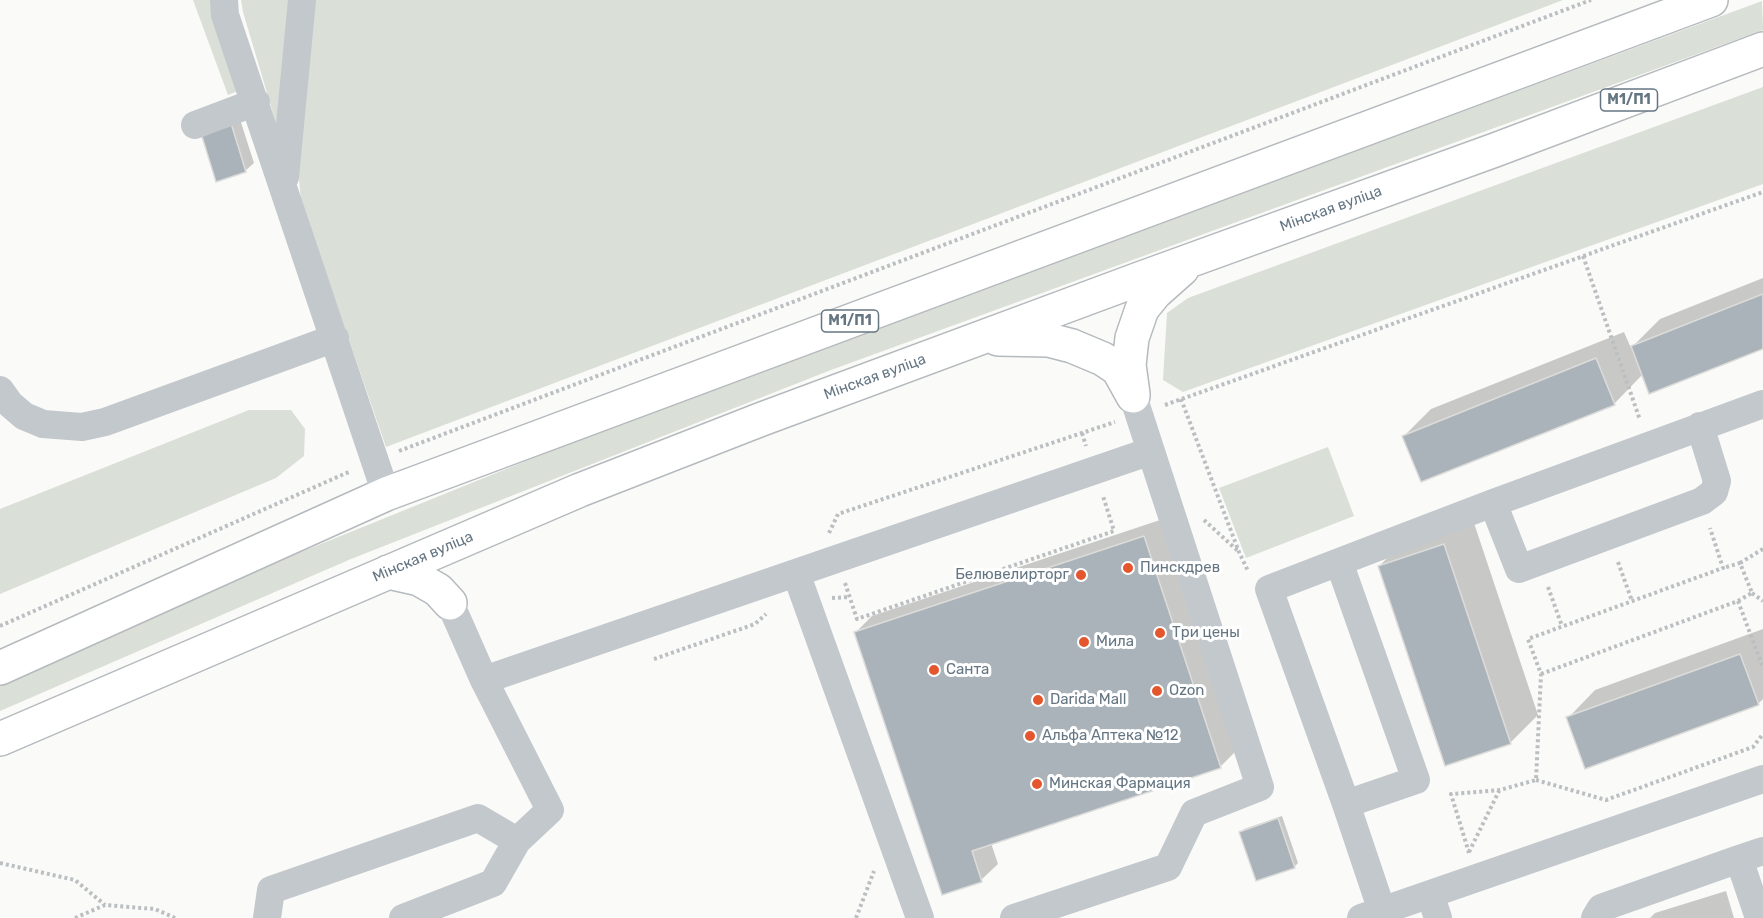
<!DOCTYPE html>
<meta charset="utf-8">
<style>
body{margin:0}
canvas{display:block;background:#fafaf8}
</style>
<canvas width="1763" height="918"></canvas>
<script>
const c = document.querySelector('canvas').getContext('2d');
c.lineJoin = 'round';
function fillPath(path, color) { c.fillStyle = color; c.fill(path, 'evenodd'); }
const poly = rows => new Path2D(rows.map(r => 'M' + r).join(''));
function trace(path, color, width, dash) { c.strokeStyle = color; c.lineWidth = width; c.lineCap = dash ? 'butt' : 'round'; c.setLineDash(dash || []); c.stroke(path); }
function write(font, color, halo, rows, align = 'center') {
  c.font = font + ' Rubik,sans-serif'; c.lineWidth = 6; c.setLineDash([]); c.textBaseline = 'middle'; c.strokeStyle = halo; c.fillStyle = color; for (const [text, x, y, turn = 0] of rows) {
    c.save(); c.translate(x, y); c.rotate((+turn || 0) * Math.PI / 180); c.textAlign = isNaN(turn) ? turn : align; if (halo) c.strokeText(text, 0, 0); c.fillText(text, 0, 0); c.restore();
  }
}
fillPath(poly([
 [193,0,213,0,238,91,228,95],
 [241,0,294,0,281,140,243,12],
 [311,0,1563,0,386,447,301,201,298,168],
 [1762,1,1763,30,831,370,351,559,0,711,0,686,222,584,637,416],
 [1763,87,1763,184,1183,392,1163,380,1167,313,1188,298],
 [249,410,291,410,305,429,304,456,276,478,0,594,0,509],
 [1328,447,1354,516,1246,558,1219,488]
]), '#dadfd7');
fillPath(poly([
 [238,113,254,163,245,171,201,131],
 [1763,278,1763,347,1643,374,1614,404,1404,436,1431,409,1624,332,1631,348,1660,319],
 [1472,517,1538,715,1510,743,1379,566,1407,539],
 [1160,520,1237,750,1220,767,991,843,998,864,981,880,856,632,872,616],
 [1763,629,1763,699,1758,704,1568,718,1595,690],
 [1282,816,1298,863,1295,866,1257,879,1241,832,1244,829],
 [1726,891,1734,918,1650,918,1655,913]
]), '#0003');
const building = poly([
 [230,120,246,172,216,182,200,130,230,120],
 [1763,294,1763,349,1649,394,1631,346,1763,294],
 [1596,358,1615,405,1421,482,1402,436,1596,358],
 [1144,536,1221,768,972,851,982,882,942,895,854,632,1144,536],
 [1444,544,1511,744,1445,766,1378,566,1444,544],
 [1740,654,1759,705,1585,769,1566,717,1740,654],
 [1278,818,1295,868,1256,881,1239,832,1278,818]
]);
fillPath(building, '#aab3b9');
trace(building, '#dcdcda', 1.5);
const major = poly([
 [998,339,1049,340,1072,346,1103,359,1118,369,1133,396],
 [1133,394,1129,365,1132,338,1142,309,1155,293,1182,269],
 [388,572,419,579,438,590,450,603],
 [0,668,386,494,1711,0],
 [0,739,580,490,762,419,1139,279,1495,150,1763,49]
]);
trace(major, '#b5babe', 36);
trace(poly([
 [1583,256,1640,420],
 [1181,399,1239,552,1248,571],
 [1165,405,1763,192],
 [1082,433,1086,446],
 [399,451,1591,0],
 [1204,520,1238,551],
 [829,533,838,514,1115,422],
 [1618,562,1632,601],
 [1740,563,1763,549],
 [845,583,857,619,1114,531,1103,496],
 [1548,587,1562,626],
 [1752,593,1763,601],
 [832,598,850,597],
 [1738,601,1763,668],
 [0,626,351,471],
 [654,659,755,624,766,614],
 [1541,674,1738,601,1752,593,1740,563,1723,568],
 [1536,780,1606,800,1753,747,1763,734],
 [1469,852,1499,791],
 [1469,853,1451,794,1500,790,1536,780,1541,674,1528,639,1723,568,1710,528],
 [0,863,75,880,105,905],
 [75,918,105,905,155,909,175,918],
 [856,918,874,871]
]), '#bbbfc2', 4, [3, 3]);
trace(poly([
 [224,0,225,15,386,494],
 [195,125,256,102],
 [285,177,302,0],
 [0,390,10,404,24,416,43,424,82,427,105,422,335,338],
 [1493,503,1519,569,1702,501,1714,492,1717,481,1700,426],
 [1339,562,1269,589,1346,804],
 [796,573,920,918],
 [450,603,484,680,1151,451],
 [1739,859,1763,851],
 [1430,894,1438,918],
 [1382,911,1346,804,1416,780,1339,562,1493,503,1763,404],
 [267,918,271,890,478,818,517,841],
 [403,918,493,883,517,841,550,810,484,680],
 [1014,918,1168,867,1194,813,1260,787,1133,396],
 [1361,918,1763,779],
 [1595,918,1601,908,1739,859,1759,918]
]), '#c3c8cc', 28);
trace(major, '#fff', 33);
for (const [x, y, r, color] of [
 [1128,568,6,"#e4572e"],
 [1081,575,6,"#e4572e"],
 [1160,633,6,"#e4572e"],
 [1084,642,6,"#e4572e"],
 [934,670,6,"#e4572e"],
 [1157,691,6,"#e4572e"],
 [1038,700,6,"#e4572e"],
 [1030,736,6,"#e4572e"],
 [1037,784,6,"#e4572e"]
]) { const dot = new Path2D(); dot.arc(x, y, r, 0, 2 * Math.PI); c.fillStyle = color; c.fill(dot); trace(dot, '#fff', 2); }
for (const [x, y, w] of [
 [1629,100,57],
 [850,321,57]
]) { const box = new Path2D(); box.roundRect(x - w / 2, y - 11, w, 22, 4.5); c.fillStyle = '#fff'; c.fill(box); trace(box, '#657683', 1.5); }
write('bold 14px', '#657683', null, [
 ["М1/П1",1629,100],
 ["М1/П1",850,321]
]);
write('15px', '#657683', '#fff', [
 ["Мінская вуліца",1331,209,-20],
 ["Мінская вуліца",875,377,-20],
 ["Мінская вуліца",423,557,-23]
]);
write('15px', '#657683', '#fff', [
 ["Пинскдрев",1140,568],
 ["Белювелирторг",1069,575,"right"],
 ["Три цены",1172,633],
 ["Мила",1096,642],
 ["Санта",946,670],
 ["Ozon",1169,691],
 ["Darida Mall",1050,700],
 ["Альфа Аптека №12",1042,736],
 ["Минская Фармация",1049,784]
], 'left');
</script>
